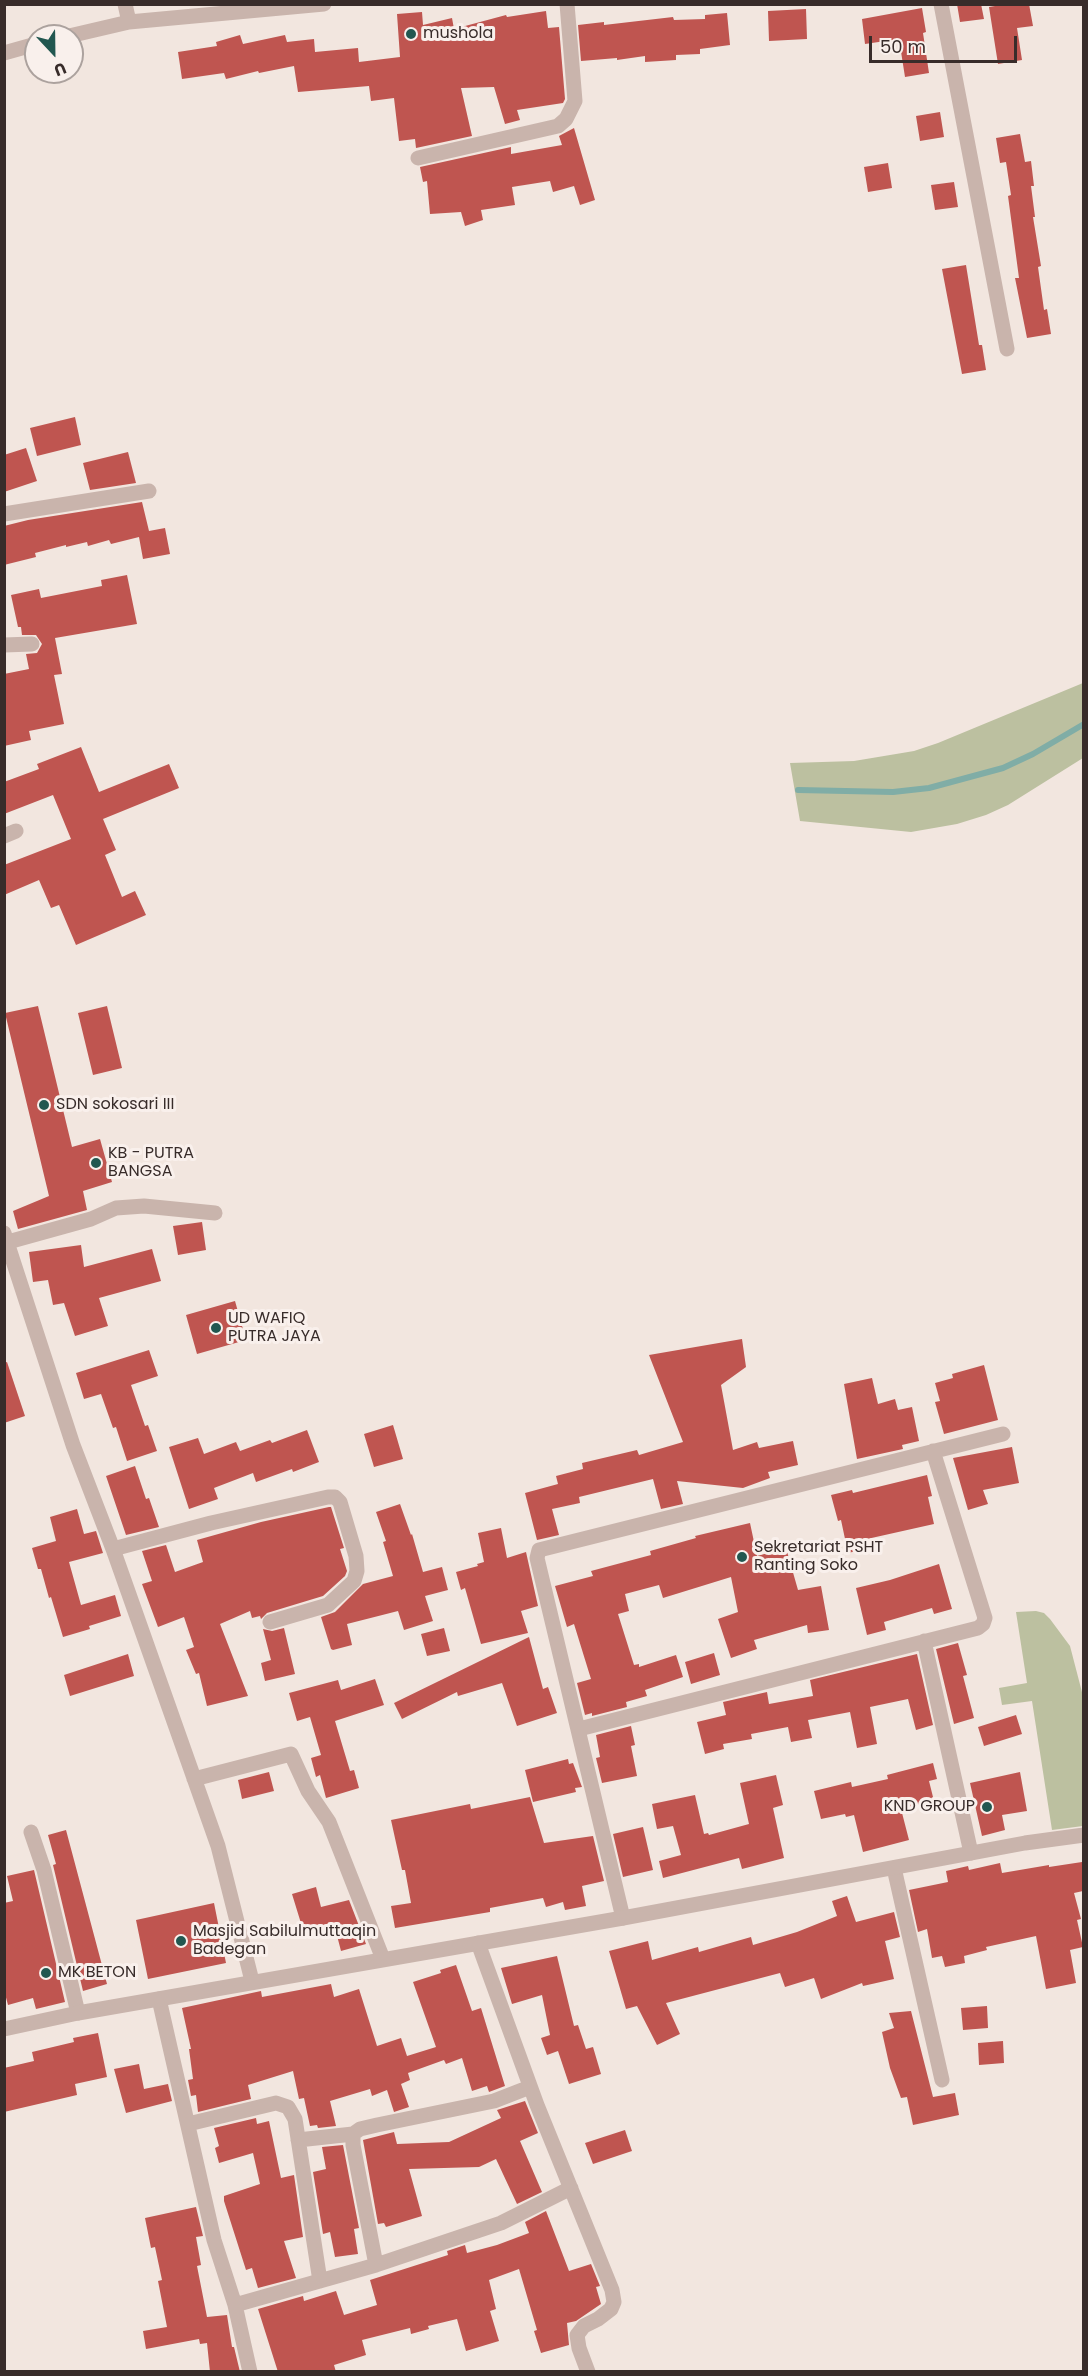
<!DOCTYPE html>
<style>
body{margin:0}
#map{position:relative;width:1088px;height:2376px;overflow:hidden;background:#f2e6df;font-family:Poppins,sans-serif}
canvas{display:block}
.frame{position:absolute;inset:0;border:6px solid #382c2a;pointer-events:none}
.north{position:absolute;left:24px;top:24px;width:60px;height:60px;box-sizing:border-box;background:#f9f0ec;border:2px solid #aca29e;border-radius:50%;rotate:158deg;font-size:16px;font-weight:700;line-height:24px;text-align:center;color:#382c2a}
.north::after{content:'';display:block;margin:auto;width:21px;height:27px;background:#225750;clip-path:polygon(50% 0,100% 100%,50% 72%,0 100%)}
.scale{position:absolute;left:869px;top:36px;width:148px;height:27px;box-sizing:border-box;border:3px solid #382c2a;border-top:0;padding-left:8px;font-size:18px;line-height:21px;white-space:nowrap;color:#382c2a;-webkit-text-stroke:4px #f9f0ec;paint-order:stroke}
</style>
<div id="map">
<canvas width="1088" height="2376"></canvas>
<div class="frame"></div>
<div class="north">U</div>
<div class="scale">50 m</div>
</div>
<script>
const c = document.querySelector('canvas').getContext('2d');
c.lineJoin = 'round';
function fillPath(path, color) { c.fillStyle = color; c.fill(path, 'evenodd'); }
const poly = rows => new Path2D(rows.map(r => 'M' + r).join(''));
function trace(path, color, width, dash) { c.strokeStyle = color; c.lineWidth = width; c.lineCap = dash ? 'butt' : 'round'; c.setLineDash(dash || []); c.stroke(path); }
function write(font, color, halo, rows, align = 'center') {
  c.font = font + ' Poppins,sans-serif'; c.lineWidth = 6; c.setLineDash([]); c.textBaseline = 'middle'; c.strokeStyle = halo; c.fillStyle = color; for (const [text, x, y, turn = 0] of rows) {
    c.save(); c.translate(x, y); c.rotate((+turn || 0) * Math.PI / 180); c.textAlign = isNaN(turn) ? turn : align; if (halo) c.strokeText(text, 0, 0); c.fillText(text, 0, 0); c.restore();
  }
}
fillPath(poly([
 [1083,683,1083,758,1008,805,986,815,957,824,911,832,800,821,790,763,854,761,914,751,938,743],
 [1036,1611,1044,1613,1050,1619,1070,1646,1083,1696,1083,1826,1052,1830,1032,1701,1002,1705,999,1688,1027,1683,1016,1612]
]), '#bcc0a0');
trace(poly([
 [798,790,893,792,929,788,1003,768,1033,754,1084,724]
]), '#80ada6', 6);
fillPath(poly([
 [957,4,981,4,984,19,960,22],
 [1007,4,1029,4,1033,26,1017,28,1022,60,998,64,989,7],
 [922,8,926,32,923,33,929,73,905,77,899,39,865,44,862,19],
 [806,9,807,39,769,41,768,11],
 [546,11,548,28,559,27,565,99,563,103,517,110,520,120,505,124,494,87,461,88,472,136,416,148,415,139,399,141,394,98,371,101,369,86,298,92,294,66,259,73,258,71,226,79,224,73,182,79,178,52,217,46,216,42,240,35,243,44,285,35,287,42,314,39,315,52,358,48,359,62,400,57,397,14,422,12,423,25,452,18,454,29,506,15,507,17],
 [727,13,730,45,700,49,700,54,676,55,676,60,645,62,645,56,617,60,617,58,581,61,578,25,604,22,604,25,673,17,674,20,705,19,705,15],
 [940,112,944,137,920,141,916,116],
 [574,128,595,200,580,205,574,186,553,192,550,181,512,187,515,205,481,210,483,220,465,226,461,212,430,214,427,181,423,182,420,167,511,147,511,154,562,145,559,136],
 [1020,134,1025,162,1031,161,1034,186,1031,186,1035,217,1033,217,1041,266,1038,267,1044,310,1047,309,1051,334,1027,338,1015,278,1019,278,1008,196,1011,195,1006,162,1000,163,996,138],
 [888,163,892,188,868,192,864,167],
 [954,182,958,207,935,210,931,185],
 [966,265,979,345,982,345,986,370,962,374,942,269],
 [75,417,81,445,37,456,30,428],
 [26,448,37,481,4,492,4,455],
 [128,452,136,483,90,490,83,463],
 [142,502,149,531,165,528,170,554,143,559,139,537,111,544,109,540,88,546,87,542,66,547,66,545,35,553,36,557,4,565,4,526,28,520],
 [127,575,137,624,55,638,62,674,54,675,64,724,29,731,31,740,4,746,4,674,29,669,26,654,37,653,42,644,36,635,22,635,21,627,18,627,11,595,39,589,41,598,102,586,101,580],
 [81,747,99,792,169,764,179,788,103,819,116,850,105,855,122,897,135,891,146,915,76,945,59,905,51,908,39,880,4,895,4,865,71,839,53,795,4,814,4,782,39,769,37,764],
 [38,1006,72,1147,100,1139,112,1182,83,1191,87,1210,18,1229,13,1211,49,1196,5,1013],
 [107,1006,122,1068,93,1075,78,1013],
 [202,1222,206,1250,178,1255,173,1226],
 [81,1245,84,1267,152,1249,161,1281,99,1298,108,1326,75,1336,64,1303,53,1305,48,1280,33,1282,29,1252],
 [235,1301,246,1340,197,1354,186,1315],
 [742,1339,746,1367,721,1385,733,1450,757,1442,759,1448,793,1441,798,1465,768,1472,770,1478,743,1488,677,1481,683,1504,661,1509,653,1479,579,1497,580,1503,552,1509,559,1535,537,1540,525,1493,558,1484,556,1476,583,1469,582,1463,637,1450,639,1455,683,1442,649,1355],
 [149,1350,158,1376,131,1385,145,1426,148,1425,157,1451,127,1461,116,1427,113,1428,101,1394,84,1399,76,1373],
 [7,1362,25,1416,4,1423,4,1363],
 [984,1365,998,1420,944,1434,935,1402,940,1401,935,1383,953,1378,952,1374],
 [872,1378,878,1404,895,1399,898,1410,912,1407,919,1441,902,1445,903,1449,857,1459,844,1384],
 [393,1425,403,1459,374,1467,364,1434],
 [307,1430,319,1462,293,1472,292,1469,256,1482,253,1473,214,1488,218,1499,189,1509,169,1447,198,1438,204,1454,236,1442,240,1451,270,1440,272,1443],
 [1012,1447,1019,1483,983,1490,988,1504,968,1510,953,1458],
 [135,1466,146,1499,149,1498,159,1527,126,1535,106,1476],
 [927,1475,932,1496,928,1497,934,1524,867,1539,869,1548,848,1553,841,1520,838,1521,831,1495,852,1490,853,1493],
 [400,1504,411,1535,412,1534,423,1572,442,1567,448,1590,425,1596,433,1621,404,1630,398,1611,347,1624,352,1645,333,1650,331,1649,321,1617,335,1612,363,1584,393,1576,383,1542,386,1541,376,1512],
 [329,1507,331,1507,344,1548,340,1549,347,1571,345,1576,323,1596,267,1613,261,1619,260,1616,252,1618,250,1611,220,1624,248,1696,207,1706,199,1673,196,1674,186,1650,194,1647,184,1617,158,1627,142,1584,152,1581,142,1551,166,1545,175,1572,203,1562,197,1540,261,1522],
 [77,1509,84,1534,96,1531,103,1553,69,1562,81,1605,115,1595,121,1616,89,1626,90,1629,63,1637,51,1597,49,1598,41,1569,38,1569,32,1548,56,1541,50,1517],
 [750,1523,757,1556,786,1548,798,1590,821,1586,829,1630,808,1633,807,1625,754,1640,757,1649,731,1658,718,1619,738,1612,731,1577,663,1598,659,1585,625,1594,629,1611,618,1614,634,1665,639,1664,639,1667,676,1655,683,1677,645,1690,647,1696,626,1702,627,1707,592,1716,592,1713,585,1715,577,1683,591,1679,574,1624,567,1627,555,1586,593,1576,591,1571,651,1555,650,1551,696,1538,695,1536],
 [501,1528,507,1558,526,1552,538,1606,521,1611,528,1633,481,1644,465,1588,461,1590,456,1572,478,1566,477,1564,484,1562,478,1533],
 [939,1564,952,1609,934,1614,932,1608,884,1622,886,1630,867,1635,856,1588,890,1580],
 [284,1628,295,1674,265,1681,261,1663,271,1660,263,1629,272,1631],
 [444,1628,450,1651,427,1656,421,1634],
 [529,1637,543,1689,548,1687,557,1713,517,1726,502,1683,458,1696,457,1692,402,1719,394,1703],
 [958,1643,967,1675,963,1676,974,1718,954,1724,936,1649],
 [714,1653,720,1675,691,1684,685,1662],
 [128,1654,134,1676,70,1696,64,1675],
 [917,1654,933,1725,916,1730,908,1699,870,1707,877,1744,857,1748,850,1712,808,1720,812,1738,791,1742,788,1727,751,1734,752,1739,723,1744,724,1749,705,1754,697,1722,726,1715,723,1702,767,1692,769,1704,813,1696,810,1680],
 [375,1679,384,1705,335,1721,350,1771,354,1770,359,1788,326,1798,320,1775,316,1777,311,1758,321,1755,310,1717,297,1721,289,1693,338,1680,341,1690],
 [1016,1715,1022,1734,984,1746,978,1727],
 [631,1726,635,1745,631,1746,637,1776,602,1783,596,1758,600,1757,596,1735],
 [568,1759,569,1764,573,1763,582,1787,575,1788,576,1792,533,1802,525,1770],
 [933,1763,937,1779,929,1781,934,1801,901,1809,909,1840,863,1852,854,1815,846,1817,845,1814,821,1819,814,1791,851,1782,852,1787,888,1779,887,1775],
 [269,1772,274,1791,242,1799,238,1780],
 [1020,1772,1027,1811,1002,1815,1005,1830,982,1836,970,1783],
 [776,1775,783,1805,773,1808,784,1858,742,1869,739,1858,663,1878,659,1861,681,1855,673,1826,657,1829,652,1804,695,1795,704,1834,708,1833,709,1835,749,1824,740,1783],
 [530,1797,544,1843,593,1836,604,1881,582,1886,586,1906,565,1910,563,1902,546,1907,543,1898,490,1908,490,1912,395,1928,391,1906,411,1903,405,1870,402,1870,391,1820,470,1804,471,1809],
 [643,1827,653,1870,623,1877,613,1834],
 [66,1830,107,1984,83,1991,53,1865,56,1864,48,1835],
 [1082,1862,1083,1891,1074,1893,1081,1919,1077,1920,1083,1947,1070,1950,1076,1983,1046,1989,1036,1936,986,1947,987,1950,964,1956,965,1963,945,1967,942,1956,932,1958,927,1929,918,1932,909,1890,948,1882,946,1871,968,1866,969,1870,1000,1863,1002,1873,1049,1865,1049,1867],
 [34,1870,65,2002,36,2009,33,1998,8,2005,4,1990,4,1903,13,1901,7,1876],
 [316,1887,321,1907,349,1900,366,1944,341,1951,334,1924,304,1933,292,1894],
 [847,1896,856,1922,894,1912,900,1937,885,1941,894,1979,863,1986,862,1983,821,1999,814,1978,785,1987,780,1973,666,2003,680,2034,657,2045,637,2006,626,2009,609,1951,648,1941,652,1960,698,1947,699,1952,751,1937,753,1945,797,1932,837,1916,832,1901],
 [214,1903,226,1963,148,1979,136,1920],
 [557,1956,574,2026,578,2025,586,2049,593,2047,601,2074,569,2084,558,2051,547,2055,541,2038,550,2035,542,1995,512,2004,501,1968],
 [456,1965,472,2011,481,2008,505,2086,489,2092,487,2086,472,2091,462,2058,446,2064,444,2060,408,2073,410,2080,401,2084,409,2107,394,2112,387,2090,372,2096,370,2089,330,2101,336,2126,318,2128,317,2125,310,2126,304,2098,299,2099,293,2071,248,2085,251,2099,198,2112,196,2095,191,2096,188,2080,193,2079,189,2049,191,2049,182,2008,261,1991,262,1997,331,1984,334,1997,359,1989,377,2046,401,2038,407,2056,436,2047,413,1982,441,1973,440,1970],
 [987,2006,988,2028,963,2030,961,2008],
 [911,2011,933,2097,955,2093,959,2115,913,2125,907,2097,901,2098,890,2068,882,2032,894,2028,889,2013],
 [98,2033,107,2077,75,2084,77,2095,4,2112,4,2068,34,2061,32,2052,74,2042,73,2038],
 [1003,2041,1004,2063,979,2065,978,2043],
 [139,2064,144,2089,168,2084,172,2101,126,2113,114,2069],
 [525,2101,538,2133,520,2141,542,2192,517,2204,496,2159,479,2167,409,2169,422,2216,386,2227,384,2223,378,2224,363,2140,394,2132,397,2144,449,2142,501,2118,497,2110],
 [256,2118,257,2124,269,2121,281,2178,294,2175,303,2237,284,2241,296,2278,258,2288,252,2268,246,2270,224,2201,224,2196,260,2184,253,2153,219,2163,215,2148,219,2146,214,2128],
 [625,2130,632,2151,593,2164,585,2143],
 [343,2145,359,2228,354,2229,358,2254,335,2257,330,2232,323,2234,313,2172,326,2169,322,2147],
 [196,2207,203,2236,196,2237,201,2265,197,2266,207,2317,227,2315,232,2347,234,2347,240,2372,210,2372,207,2343,200,2344,199,2339,146,2349,143,2331,167,2327,158,2281,162,2280,155,2247,151,2248,145,2218],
 [546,2211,569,2271,591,2264,600,2286,596,2287,601,2304,576,2321,567,2323,569,2345,541,2353,534,2331,537,2330,519,2269,489,2280,496,2309,490,2311,499,2341,466,2351,457,2319,428,2326,429,2329,411,2334,410,2328,362,2340,366,2355,334,2365,336,2372,278,2372,258,2309,303,2296,304,2301,336,2291,344,2315,377,2305,370,2280,448,2255,447,2251,465,2245,467,2253,497,2245,529,2233,525,2222]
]), '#bf5550');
trace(poly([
 [125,4,129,22],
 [941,4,1007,349],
 [69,36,129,22,324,4],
 [4,53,36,44],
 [418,158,558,126,566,119,575,101,567,4],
 [4,514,149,491],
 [4,645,32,644],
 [4,836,16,831],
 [4,1233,73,1445,113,1549,218,1846,252,1981],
 [8,1242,91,1219,116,1208,144,1206,215,1213],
 [113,1549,211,1523,328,1497,335,1497,340,1502,356,1556,357,1571,354,1581,328,1605,270,1622],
 [924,1641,971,1853],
 [579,1729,978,1628,983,1624,985,1618,933,1451],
 [194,1779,291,1754,308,1791,329,1822,383,1959],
 [31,1832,44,1870,78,2013],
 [894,1868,942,2080],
 [623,1918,537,1558,539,1550,1003,1434],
 [478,1943,537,2105,612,2290,614,2302,611,2309,598,2319,584,2326,577,2335,579,2348,588,2372],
 [159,1999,214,2240,235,2305,250,2372],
 [188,2124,276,2103,288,2107,295,2119,320,2281],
 [298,2140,353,2134],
 [376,2265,501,2223,571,2188],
 [235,2305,376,2265,353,2145,353,2134,360,2129,377,2125,494,2101,530,2087]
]), '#c9b4ac', 15);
trace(poly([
 [4,2029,78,2013,623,1918,1025,1843,1084,1835]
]), '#c9b4ac', 15);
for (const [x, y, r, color] of [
 [411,34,6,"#225750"],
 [44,1105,6,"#225750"],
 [96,1163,6,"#225750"],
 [216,1328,6,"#225750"],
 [742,1557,6,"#225750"],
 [987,1807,6,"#225750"],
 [181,1941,6,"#225750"],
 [46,1973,6,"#225750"]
]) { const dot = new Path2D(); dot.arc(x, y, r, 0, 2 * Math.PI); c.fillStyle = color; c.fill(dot); trace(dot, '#f9f0ec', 2); }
write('16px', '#382c2a', '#f9f0ec', [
 ["mushola",423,34],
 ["SDN sokosari III",56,1105],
 ["KB - PUTRA",108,1154],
 ["BANGSA",108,1172],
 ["UD WAFIQ",228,1319],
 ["PUTRA JAYA",228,1337],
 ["Sekretariat PSHT",754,1548],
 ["Ranting Soko",754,1566],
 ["KND GROUP",975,1807,"right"],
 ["Masjid Sabilulmuttaqin",193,1932],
 ["Badegan",193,1950],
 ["MK BETON",58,1973]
], 'left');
</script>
